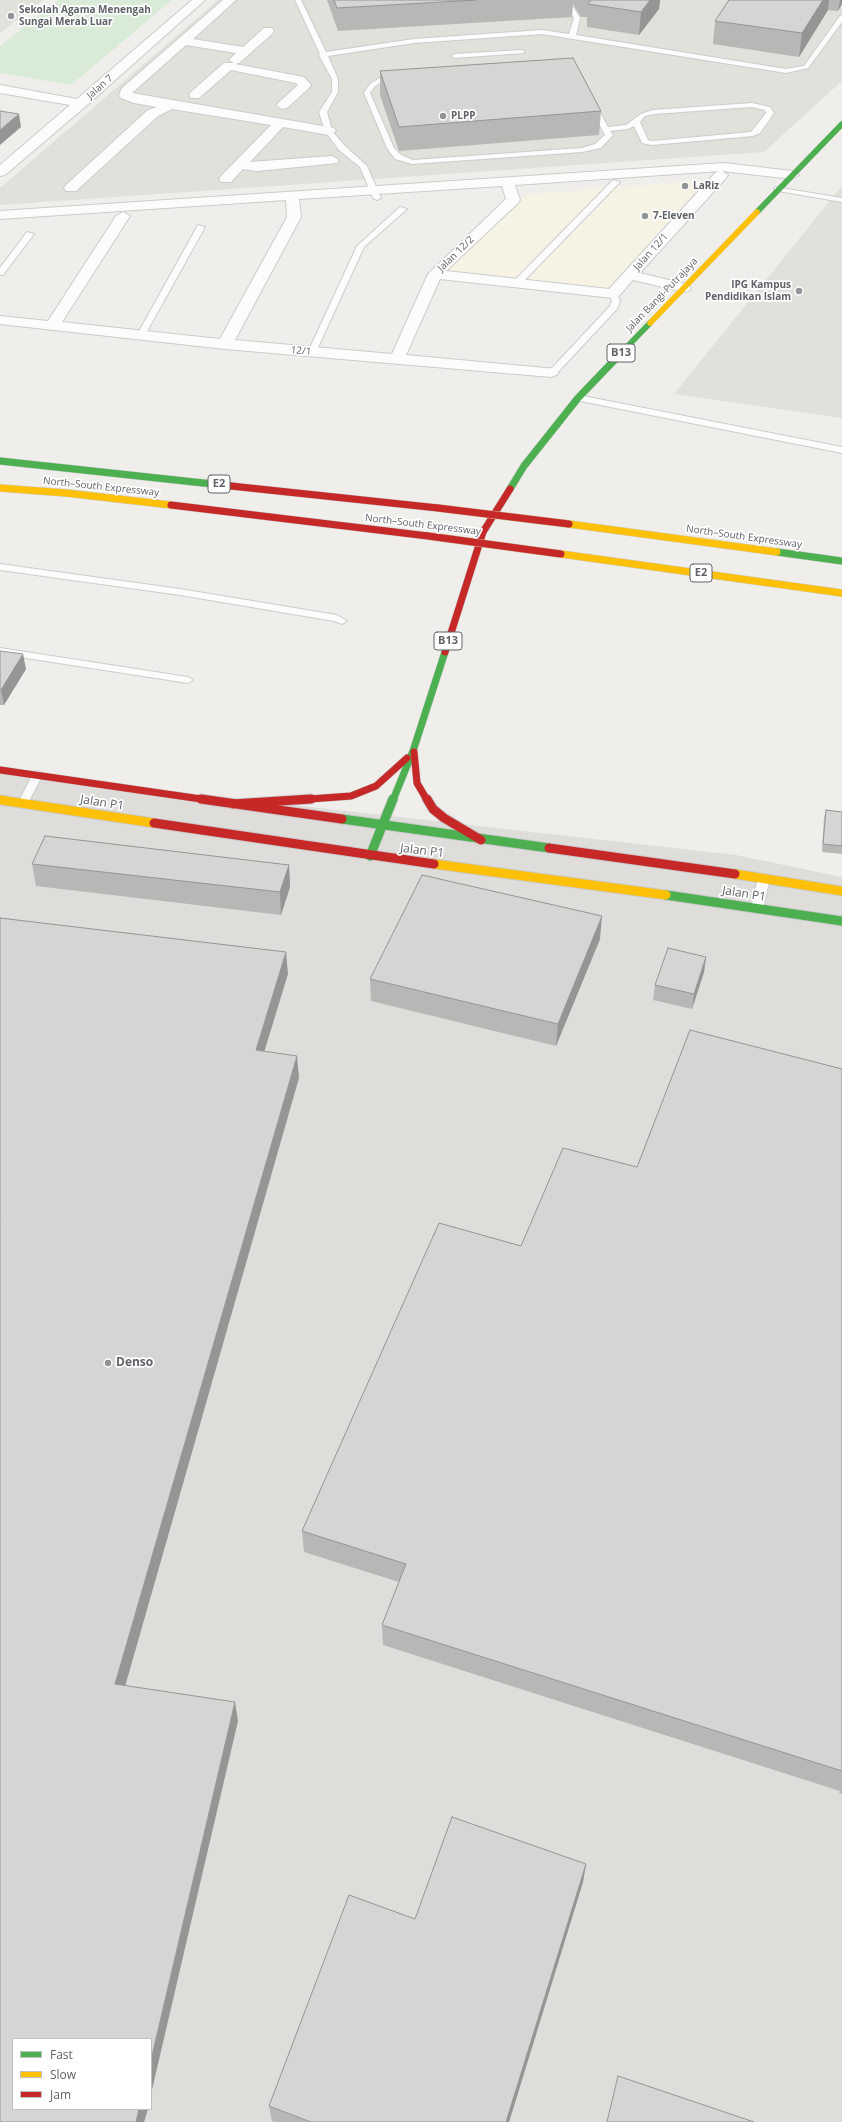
<!DOCTYPE html>
<meta charset="utf-8">
<style>
body{margin:0}
#map{position:relative;width:842px;height:2122px;overflow:hidden;background:#efeeea;font-family:"Open Sans",sans-serif}
canvas{display:block}
.legend{position:absolute;left:12px;top:2038px;width:140px;height:72px;box-sizing:border-box;background:#fff;border:1px solid #bfc1c3;margin:0;padding:5px 7px;list-style:none;font-size:12px;color:#5f6368}
.legend li{display:flex;align-items:center;gap:8px;height:20px}
.legend b{width:20px;border:1px solid #bfc1c3}
</style>
<div id="map">
<canvas width="842" height="2122"></canvas>
<ul class="legend">
<li><b style="height:5px;background:#4caf50"></b>Fast</li>
<li><b style="height:5px;background:#ffc107"></b>Slow</li>
<li><b style="height:5px;background:#c62828"></b>Jam</li>
</ul>
</div>
<script>
const c = document.querySelector('canvas').getContext('2d');
c.lineJoin = 'round';
function fillPath(path, color) { c.fillStyle = color; c.fill(path, 'evenodd'); }
const poly = rows => new Path2D(rows.map(r => 'M' + r).join(''));
function trace(path, color, width, dash) { c.strokeStyle = color; c.lineWidth = width; c.lineCap = dash ? 'butt' : 'round'; c.setLineDash(dash || []); c.stroke(path); }
function write(font, color, halo, rows, align = 'center') {
  c.font = font + ' "Open Sans",sans-serif'; c.lineWidth = 3.5; c.setLineDash([]); c.textBaseline = 'middle'; c.strokeStyle = halo; c.fillStyle = color; for (const [text, x, y, turn = 0] of rows) {
    c.save(); c.translate(x, y); c.rotate((+turn || 0) * Math.PI / 180); c.textAlign = isNaN(turn) ? turn : align; if (halo) c.strokeText(text, 0, 0); c.fillText(text, 0, 0); c.restore();
  }
}
fillPath(poly([
 [707,180,606,290,444,272,525,195]
]), '#f7f3e4');
fillPath(poly([
 [0,772,736,855,842,877,842,2122,0,2122],
 [13,2039,151,2039,151,2109,13,2109]
]), '#dfddda');
fillPath(poly([
 [0,0,43,0,0,33],
 [218,0,842,0,842,81,764,152,0,205,0,188],
 [842,186,842,418,674,394,840,188]
]), '#e2e0da');
fillPath(poly([
 [59,0,172,0,71,85,0,73,0,46]
]), '#d8ebd6');
const lane = poly([
 [295,0,301,0,326,52,414,39,542,30,569,34,574,18,563,0,569,0,580,18,576,35,786,69,804,66,840,16,842,15,842,22,808,68,786,73,542,34,414,43,328,56,338,79,338,92,327,112,332,131,345,146,367,166,381,198,377,200,373,198,360,167,339,150,325,131,319,112,332,92,332,79,319,55,320,54,295,0],
 [522,50,524,51,524,53,454,58,451,56,454,54,522,50],
 [533,63,555,64,572,69,581,77,608,127,626,125,641,114,653,110,752,103,770,107,774,113,760,133,753,136,652,145,642,143,634,126,628,129,610,131,613,135,601,148,582,152,412,164,395,159,387,148,364,93,370,84,388,73,533,63],
 [533,67,555,68,568,71,575,78,605,135,595,144,582,148,413,160,401,155,394,148,370,93,375,86,390,77,533,67],
 [752,107,765,110,766,113,751,132,652,141,648,140,640,122,645,116,654,114,752,107],
 [613,180,620,182,520,285,514,285,514,281,613,180],
 [775,187,842,198,842,202,778,191,774,189,775,187],
 [400,207,407,209,364,247,316,352,309,354,308,352,357,246,400,207],
 [198,225,205,227,145,335,138,337,137,335,198,225],
 [27,232,34,234,3,275,0,275,0,268,27,232],
 [610,292,616,292,620,301,617,309,559,371,554,374,548,374,548,370,553,367,610,306,612,301,609,294,610,292],
 [578,395,842,447,842,453,575,400,574,398,578,395],
 [0,564,180,589,337,615,347,621,342,624,334,621,180,595,0,570,0,564],
 [0,648,188,677,193,680,188,683,0,654,0,648],
 [38,771,43,774,28,803,27,805,19,805,18,803,33,774,38,771],
 [764,874,770,878,763,908,757,912,751,908,758,878,764,874]
]);
const street = poly([
 [192,0,205,0,86,106,5,175,0,176,0,165,70,105,0,93,0,85,77,99,192,0],
 [223,0,236,0,193,39,243,47,264,28,272,28,274,31,272,34,239,63,235,64,304,77,311,85,309,88,287,108,282,109,276,105,298,85,296,83,231,70,199,98,191,98,189,95,191,92,224,63,234,63,229,60,236,53,186,45,132,93,334,128,336,131,329,135,283,127,250,162,332,156,339,160,337,163,257,171,243,169,231,182,221,182,219,179,221,176,271,125,172,109,158,116,76,191,66,191,64,188,66,185,148,110,157,107,134,103,121,98,119,95,122,88,223,0],
 [724,163,792,171,799,175,792,179,722,171,728,175,726,178,640,273,689,285,691,288,689,291,684,292,633,280,618,297,613,298,440,279,406,355,556,369,559,372,556,375,551,377,225,349,0,324,0,316,48,321,116,216,123,212,130,216,62,322,220,339,287,217,286,200,0,219,0,211,724,163],
 [720,171,716,172,609,289,446,271,518,203,520,200,515,185,720,171],
 [502,186,506,199,428,274,392,354,235,340,301,217,299,199,502,186]
]);
const fastFar2 = poly([
 [757,212,842,124],
 [624,350,650,323]
]);
const fastFar1 = poly([
 [0,461,231,486],
 [510,489,524,466,578,398,625,349],
 [777,552,842,561],
 [393,800,413,751,445,652]
]);
const fast = poly([
 [342,819,549,848],
 [370,856,393,799],
 [666,895,842,921]
]);
const slowFar2 = poly([
 [650,323,757,212]
]);
const slowFar1 = poly([
 [0,488,66,493,171,505],
 [569,524,777,552],
 [561,554,842,593]
]);
const slow = poly([
 [0,800,154,823],
 [434,864,666,895],
 [735,874,842,891]
]);
const jamFar1 = poly([
 [231,486,438,508],
 [171,505,428,536],
 [445,652,483,532,510,489],
 [414,752,417,783,427,800],
 [0,770,208,800],
 [296,800,351,796,376,786,407,758]
]);
const jam = poly([
 [201,799,342,819],
 [427,799,433,809,444,818,481,840],
 [233,804,311,799],
 [154,823,434,864],
 [549,848,735,874]
]);
trace(lane, '#cbcccc', 2);
trace(street, '#cbcccc', 2);
trace(fastFar2, '#cacacb', 6);
trace(fastFar1, '#cacacb', 8);
trace(fast, '#cacacb', 11);
trace(slowFar2, '#cacacb', 6);
trace(slowFar1, '#cacacb', 8);
trace(slow, '#cacacb', 11);
trace(jamFar1, '#cacacb', 8);
trace(jam, '#cacacb', 11);
fillPath(lane, '#fdfcfc');
fillPath(street, '#fdfcfc');
trace(fastFar2, '#4caf50', 5.5);
trace(fastFar1, '#4caf50', 7);
trace(fast, '#4caf50', 9);
trace(slowFar2, '#ffc107', 5.5);
trace(slowFar1, '#ffc107', 7);
trace(slow, '#ffc107', 9);
trace(jamFar1, '#c62828', 7);
trace(jam, '#c62828', 9);
const jamBridge = poly([
 [438,508,569,524],
 [428,536,561,554]
]);
trace(jamBridge, '#c8b996', 8, []);
trace(jamBridge, '#c62828', 7);
fillPath(poly([
 [327,0,660,0,659,9,639,35,587,27,587,17,581,17,573,4,572,17,338,31],
 [729,0,842,0,842,4,838,11,828,10,799,57,713,44,715,21],
 [380,71,601,111,599,135,399,151,380,95],
 [0,651,26,669,4,705,0,705],
 [826,810,842,812,842,854,822,852,824,818],
 [32,864,289,865,290,887,281,915,36,886],
 [600,939,556,1046,371,1001,370,979],
 [706,957,704,972,692,1009,653,1000,655,985],
 [842,1069,842,1794,839,1793,840,1791,383,1645,382,1625,399,1582,304,1552,302,1531,521,1246,637,1167],
 [586,1864,583,1882,509,2122,275,2122,272,2121,269,2106,415,1919]
]), '#b8b7b5');
fillPath(poly([
 [650,0,660,0,659,9,639,35,641,12],
 [823,0,829,0,828,10,799,57,802,33],
 [840,0,842,0,842,4,838,11],
 [19,114,21,127,0,145,0,130],
 [23,654,26,669,4,705,1,690],
 [289,865,290,887,281,915,280,892],
 [602,916,600,939,556,1046,558,1024],
 [286,952,288,974,258,1072,256,1050],
 [706,957,704,972,692,1009,694,994],
 [297,1056,299,1078,120,1704,115,1684],
 [235,1702,238,1721,151,2094,151,2060],
 [586,1864,583,1882,509,2122,506,2122],
 [139,2109,148,2109,144,2122,136,2122]
]), '#969594');
const building = poly([
 [334,0,476,0,337,8,334,0],
 [591,0,650,0,641,12,588,4,591,0],
 [729,0,823,0,802,33,715,21,729,0],
 [573,58,601,111,399,127,380,71,573,58],
 [0,111,19,114,0,130,0,111],
 [0,651,23,654,1,690,0,690,0,651],
 [826,810,842,812,842,846,823,844,826,810],
 [45,836,289,865,280,892,32,864,45,836],
 [422,875,602,916,558,1024,370,979,422,875],
 [0,918,286,952,256,1050,297,1056,115,1684,235,1702,151,2060,151,2039,13,2039,13,2109,139,2109,136,2122,0,2122,0,918],
 [668,948,706,957,694,994,655,985,668,948],
 [690,1030,842,1069,842,1771,382,1625,406,1564,302,1531,439,1223,521,1246,563,1148,637,1167,690,1030],
 [452,1817,586,1864,506,2122,311,2122,269,2106,349,1895,415,1919,452,1817],
 [618,2076,754,2122,607,2122,618,2076]
]);
fillPath(building, '#d6d5d3');
trace(building, '#969594', 1);
for (const [x, y, r, color] of [
 [11,16,4,"#919496"],
 [443,116,4,"#919496"],
 [685,186,4,"#919496"],
 [645,216,4,"#919496"],
 [799,291,4,"#919496"],
 [108,1363,4,"#919496"]
]) { const dot = new Path2D(); dot.arc(x, y, r, 0, 2 * Math.PI); c.fillStyle = color; c.fill(dot); trace(dot, '#fff', 1.5); }
write('bold 10px', '#5f6368', '#fff', [
 ["Sekolah Agama Menengah",19,10],
 ["Sungai Merab Luar",19,22],
 ["PLPP",451,116],
 ["LaRiz",693,186],
 ["7-Eleven",653,216],
 ["IPG Kampus",791,285,"right"],
 ["Pendidikan Islam",791,297,"right"]
], 'left');
write('10px', '#5f6368', '#fff', [
 ["Jalan 7",100,87,-41],
 ["Jalan 12/1",651,252,-48],
 ["Jalan 12/2",456,254,-44],
 ["Jalan Bangi-Putrajaya",662,295,-46],
 ["12/1",301,351,5],
 ["North–South Expressway",101,487,6],
 ["North–South Expressway",423,525,7],
 ["North–South Expressway",744,537,8]
]);
for (const [x, y, w] of [
 [621,353,28],
 [219,484,22],
 [701,573,22],
 [448,641,28]
]) { const box = new Path2D(); box.roundRect(x - w / 2, y - 9, w, 18, 3); c.fillStyle = '#fff'; c.fill(box); trace(box, '#5f6368', 1); }
write('bold 11px', '#5f6368', null, [
 ["B13",621,353],
 ["E2",219,484],
 ["E2",701,573],
 ["B13",448,641]
]);
write('12px', '#5f6368', '#fff', [
 ["Jalan P1",102,803,9],
 ["Jalan P1",422,851,7],
 ["Jalan P1",744,894,9]
]);
write('bold 12px', '#5f6368', '#fff', [
 ["Denso",116,1363]
], 'left');
</script>
